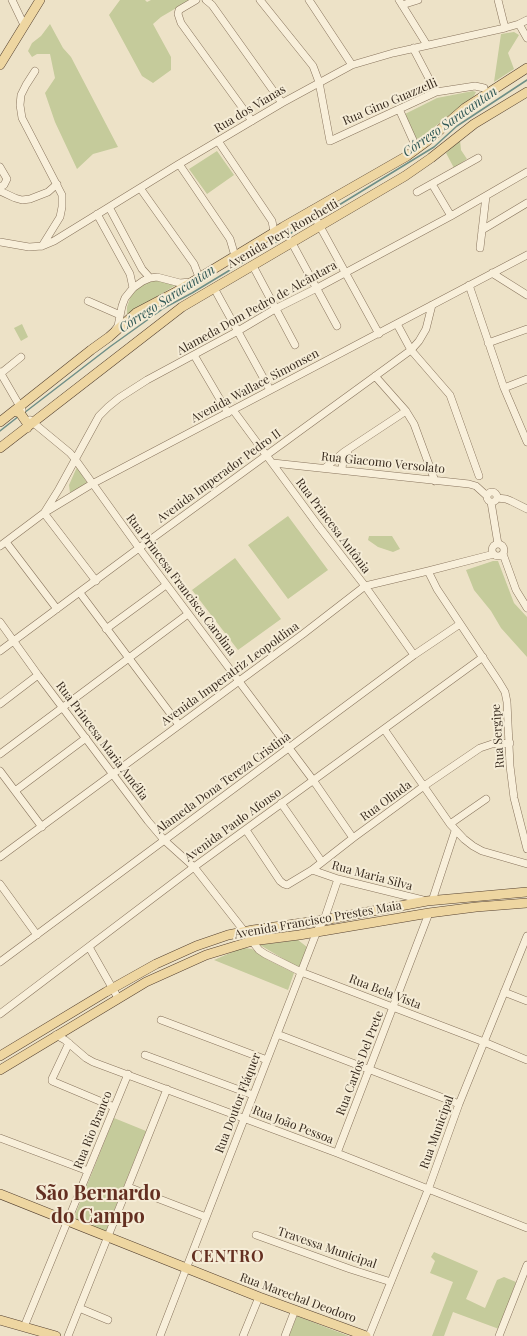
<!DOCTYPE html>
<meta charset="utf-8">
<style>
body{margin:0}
canvas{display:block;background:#ede2c7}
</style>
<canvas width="527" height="1336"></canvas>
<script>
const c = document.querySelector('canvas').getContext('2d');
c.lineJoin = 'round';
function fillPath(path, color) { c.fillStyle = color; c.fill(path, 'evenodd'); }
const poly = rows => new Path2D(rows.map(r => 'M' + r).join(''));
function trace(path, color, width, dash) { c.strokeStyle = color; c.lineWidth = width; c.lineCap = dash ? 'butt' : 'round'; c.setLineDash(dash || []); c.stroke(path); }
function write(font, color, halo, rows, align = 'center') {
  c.font = font + ' "Playfair Display",serif'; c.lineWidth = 4; c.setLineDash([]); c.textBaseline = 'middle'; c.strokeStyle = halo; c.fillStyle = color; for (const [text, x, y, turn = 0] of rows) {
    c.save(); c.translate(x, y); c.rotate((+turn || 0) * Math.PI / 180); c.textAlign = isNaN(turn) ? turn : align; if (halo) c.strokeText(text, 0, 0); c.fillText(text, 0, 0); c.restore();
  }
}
fillPath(poly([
 [120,0,145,0,147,2,151,0,190,0,161,17,153,24,171,57,171,70,153,83,142,76,109,15],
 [50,24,63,48,71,57,118,147,93,154,77,169,55,122,45,93,55,78,50,54,37,54,32,57,28,51,32,43,41,36],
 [514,32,519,35,508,53,514,69,494,82,501,34],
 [473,91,476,92,474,96,424,135,419,139,415,138,405,114,437,98],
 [460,140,461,150,467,159,454,168,446,153],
 [217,151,234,175,207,194,189,169],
 [164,280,176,285,127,315,127,307,131,295,138,287,149,281],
 [22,324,28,337,21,341,14,328],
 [77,467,87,483,70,493,69,485],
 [288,516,328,570,288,599,248,545],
 [369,536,392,536,400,549,393,552,378,547,368,540],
 [235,558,281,619,238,650,192,590],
 [493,561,498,561,514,603,527,617,527,657,501,628,491,611,474,590,466,570],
 [298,940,307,947,299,968,260,945],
 [245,948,252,949,268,960,294,973,288,990,214,960,237,950],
 [114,1118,146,1131,105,1233,73,1220],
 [434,1252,478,1271,466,1299,485,1308,497,1280,504,1277,516,1282,499,1329,453,1312,444,1336,432,1336,453,1282,430,1273,435,1261,431,1257],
 [297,1316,333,1330,349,1336,289,1336]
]), '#c5cb9b');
trace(poly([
 [321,216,434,147,457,126,527,80],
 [24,413,111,346,164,308,192,293,311,221],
 [0,431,19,416]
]), '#6f8f87', 1.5);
const minor = poly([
 [12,0,24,25],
 [196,0,179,10,178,14,181,23,252,121],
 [206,0,212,5,282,103],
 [260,0,313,66,319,82,330,141,436,92,475,86,484,88],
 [309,0,352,65],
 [399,0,427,45],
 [498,0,505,28],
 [402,5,418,0],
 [519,24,527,38],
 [413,48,436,92],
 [35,71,26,85,21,95,20,105,22,118,62,195,62,207,60,217,42,246],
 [399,109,417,149],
 [218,141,272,221,274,232],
 [179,164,230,239,235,256],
 [0,167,7,179,4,185,0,187],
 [432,184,451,216],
 [140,188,194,264,199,277],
 [0,191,15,198,22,200,30,199,48,192,57,184],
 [417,192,478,158],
 [109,207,142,269,150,278],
 [311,210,379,334],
 [97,214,130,274,133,288],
 [482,230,527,203],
 [0,242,29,247,42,246,54,241,179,164,282,103,352,65,393,53,505,28,519,24,527,20],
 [292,243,337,326],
 [480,248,486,196],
 [253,266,295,345],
 [492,273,527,295],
 [469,285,504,388,527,442],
 [214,288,270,390],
 [88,301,120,315],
 [397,324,411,350,450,395,479,476],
 [115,330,118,326,122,306,125,298,133,288,143,281,150,278,157,277,180,283,190,282],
 [488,343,527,329],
 [194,355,228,413],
 [0,372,22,410],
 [0,374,21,357],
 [375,376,406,411,414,424,435,481],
 [504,388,527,379],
 [233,410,317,524,365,586,414,655],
 [30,420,70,453,75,459,139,548,313,780,353,838],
 [273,463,469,484,476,486,487,496],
 [325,468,344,452,406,411],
 [342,469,343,460,348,451],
 '487 497a5 5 0 1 1 10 0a5 5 0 1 1-10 0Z',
 [497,498,506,499,511,501,527,509],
 [491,502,498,544],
 [6,542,57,609],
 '492 550a6 6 0 1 1 12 0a6 6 0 1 1-12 0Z',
 [0,546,44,513,92,484,527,255],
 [503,554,516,590,527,608],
 [428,571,437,589,499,682,505,692,507,702,510,766,514,798,527,849],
 [96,581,44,513,59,489,99,416,108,407,119,398,147,380,238,331,275,309,317,288,451,216,527,172],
 [80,593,179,725],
 [0,622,38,675,148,821,164,840,194,867,259,950,265,954,301,972,484,1042,527,1060],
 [106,629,166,585],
 [0,651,139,548,411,350,419,341,426,329,432,305],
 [0,704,38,675],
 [384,729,450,824,464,839,473,846,482,851,527,864],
 [0,754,188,614],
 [0,771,42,827],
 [15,791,86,738],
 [281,803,322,862],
 [450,824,486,799],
 [246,830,280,881,284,884,287,885,312,870,353,838,424,786,480,748,492,744,510,743],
 [0,857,303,634,365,586,428,571,494,554],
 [312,870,338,879,423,900],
 [0,884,37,935],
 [432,901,455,831],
 [89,947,118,998],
 [0,962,414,655,460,624],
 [504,992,527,1001],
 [0,1014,194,867,483,657],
 [161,1020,267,1060],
 [277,1034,459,1104],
 [56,1035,65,1040,86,1058,93,1062,337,1153,527,1228],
 [69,1043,52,1079,52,1081,114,1107],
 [145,1055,253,1095],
 [0,1138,88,1171],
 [337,1153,429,913],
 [128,1187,206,1217],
 [256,1235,350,1269,391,1282],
 [79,1308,108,1320],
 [24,1327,128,1074],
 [68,1336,167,1089],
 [160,1336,317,931,324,920,338,879],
 [243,1336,259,1297],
 [285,1336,295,1310],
 [369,1336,428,1190,459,1104,527,936],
 [499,1336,527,1265]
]);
const major = poly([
 [0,65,40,0],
 [14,411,20,413,27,423,27,428],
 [0,422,91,350,109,337,136,313,174,293,283,227,407,156,426,142,465,108,527,68],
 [0,448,182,307,405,176,431,158,474,124,527,92],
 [0,1056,106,992,156,964,196,946,228,935,253,930,324,920,427,901,527,892],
 [0,1070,146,982,206,955,252,941,299,935,429,913,476,907,527,903],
 [0,1194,259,1297,366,1336],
 [0,1320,56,1336]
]);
trace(minor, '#88745d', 8);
trace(major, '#564231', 10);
trace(minor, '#f8efda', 7);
trace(major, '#eed6a1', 9);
write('12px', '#392c20', '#f5ecd6', [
 ["Rua Gino Guazzelli",390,102,-23],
 ["Rua dos Vianas",250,109,-31],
 ["Avenida Pery Ronchetti",283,234,-30],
 ["Alameda Dom Pedro de Alcântara",257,308,-29],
 ["Avenida Wallace Simonsen",255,386,-28],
 ["Rua Giacomo Versolato",383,463,6],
 ["Avenida Imperador Pedro II",219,476,-36],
 ["Rua Princesa Antônia",333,526,53],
 ["Rua Princesa Francisca Carolina",181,585,53],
 ["Avenida Imperatriz Leopoldina",230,674,-36],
 ["Rua Sergipe",498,736,-94],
 ["Rua Princesa Maria Amélia",102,741,53],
 ["Alameda Dona Tereza Cristina",223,783,-36],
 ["Rua Olinda",386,801,-36],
 ["Avenida Paulo Afonso",233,825,-36],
 ["Rua Maria Silva",372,876,15],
 ["Avenida Francisco Prestes Maia",318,920,-10],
 ["Rua Bela Vista",385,992,21],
 ["Rua Carlos Del Prete",360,1063,-69],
 ["Rua Doutor Fláquer",238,1103,-69],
 ["Rua João Pessoa",293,1125,21],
 ["Rua Rio Branco",93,1130,-68],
 ["Rua Municipal",437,1132,-70],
 ["Travessa Municipal",327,1248,19],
 ["Rua Marechal Deodoro",298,1298,20]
]);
write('italic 13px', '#305855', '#f5ecd6', [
 ["Córrego Saracantan",450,122,-35],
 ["Córrego Saracantan",167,299,-33]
]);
c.letterSpacing = '1px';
write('bold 16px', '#642f21', '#f5ecd6', [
 ["CENTRO",228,1257]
]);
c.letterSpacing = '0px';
write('bold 20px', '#642f21', '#f5ecd6', [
 ["São Bernardo",98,1194],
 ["do Campo",98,1217]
]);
</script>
